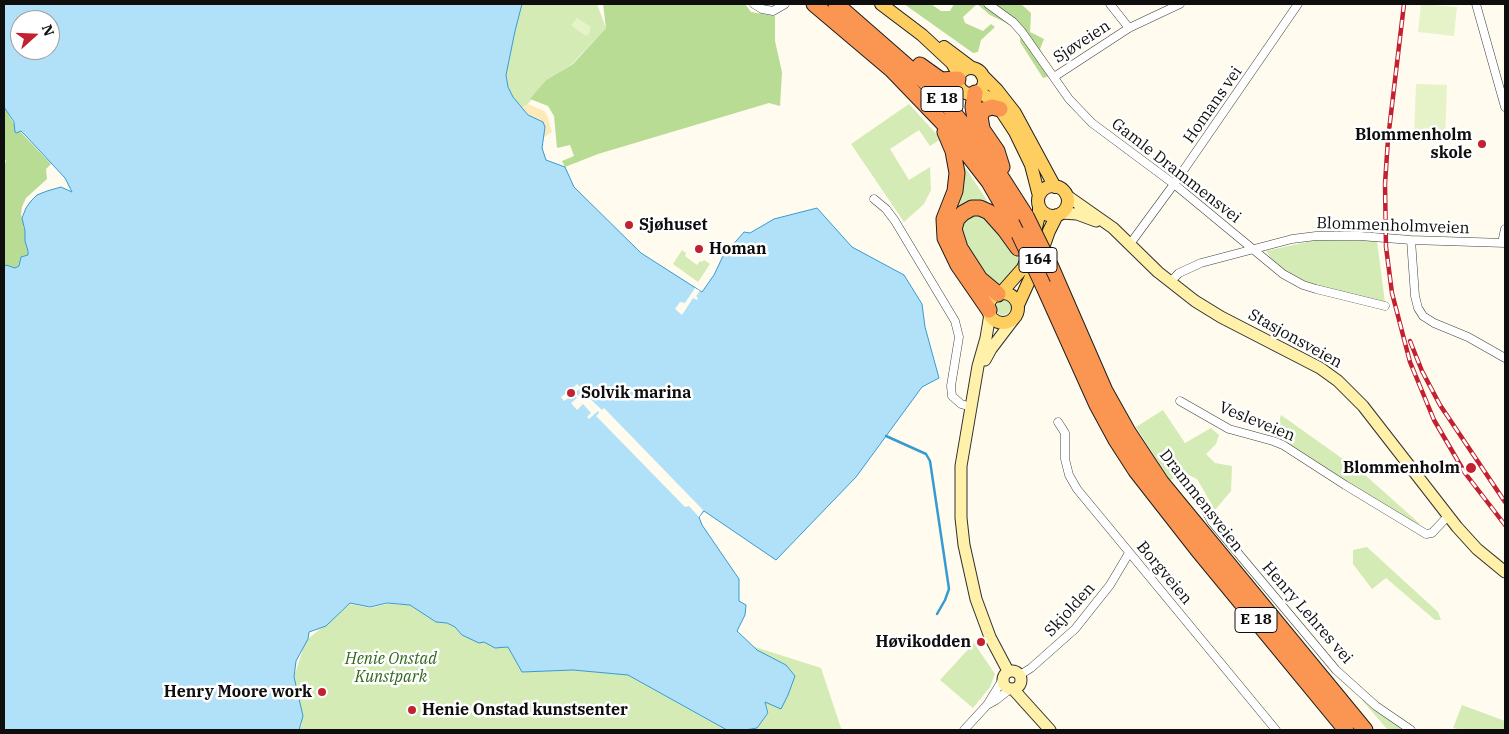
<!DOCTYPE html>
<meta charset="utf-8">
<style>
body{margin:0}
#map{position:relative;width:1509px;height:734px;overflow:hidden;background:#fffbee;font-family:"IBM Plex Serif",serif}
canvas{display:block}
.frame{position:absolute;inset:0;border:5px solid #0e0e0e;pointer-events:none}
.north{position:absolute;left:10px;top:10px;width:50px;height:50px;box-sizing:border-box;background:#fff;border:1px solid #9f9f9f;border-radius:50%;rotate:70deg;font-size:14px;font-weight:700;line-height:20px;text-align:center;color:#0e0e0e}
.north::after{content:'';display:block;margin:auto;width:18px;height:22px;background:#c32030;clip-path:polygon(50% 0,100% 100%,50% 72%,0 100%)}
</style>
<div id="map">
<canvas width="1509" height="734"></canvas>
<div class="frame"></div>
<div class="north">N</div>
</div>
<script>
const c = document.querySelector('canvas').getContext('2d');
c.lineJoin = 'round';
function fillPath(path, color) { c.fillStyle = color; c.fill(path, 'evenodd'); }
const poly = rows => new Path2D(rows.map(r => 'M' + r).join(''));
function trace(path, color, width, dash) { c.strokeStyle = color; c.lineWidth = width; c.lineCap = dash ? 'butt' : 'round'; c.setLineDash(dash || []); c.stroke(path); }
function write(font, color, halo, rows, align = 'center') {
  c.font = font + ' "IBM Plex Serif",serif'; c.lineWidth = 5; c.setLineDash([]); c.textBaseline = 'middle'; c.strokeStyle = halo; c.fillStyle = color; for (const [text, x, y, turn = 0] of rows) {
    c.save(); c.translate(x, y); c.rotate((+turn || 0) * Math.PI / 180); c.textAlign = isNaN(turn) ? turn : align; if (halo) c.strokeText(text, 0, 0); c.fillText(text, 0, 0); c.restore();
  }
}
fillPath(poly([
 [522,4,597,4,606,28,572,64,546,80,528,104,521,108,513,97,508,87,506,75,515,31],
 [909,104,941,139,930,146,919,130,890,149,909,180,930,167,931,190,924,204,904,222,851,144],
 [961,161,990,205,953,218],
 [982,213,1011,245,1021,264,1003,284,1000,285,990,283,960,238,964,217],
 [1316,240,1377,241,1385,303,1306,284,1279,270,1266,251],
 [682,250,686,253,685,256,697,265,700,261,702,262,704,260,710,264,698,282,673,264],
 '995 307a8 8 0 1 1 16 0a8 8 0 1 1-16 0Z',
 [1163,410,1185,443,1211,428,1219,435,1216,444,1206,454,1215,463,1232,466,1231,491,1215,510,1197,479,1185,473,1170,480,1136,427],
 [1281,415,1364,474,1420,524,1410,525,1275,438],
 [1367,547,1438,612,1441,620,1435,620,1386,578,1372,589,1353,564,1353,550],
 [350,604,370,608,388,604,410,605,436,622,447,623,455,627,462,635,484,642,495,648,508,647,522,672,573,670,628,675,727,730,299,730,302,724,294,677,305,643,308,639],
 [974,643,995,674,990,687,973,708,940,680],
 [752,646,821,668,841,728,844,730,745,730,757,728,769,713,765,701,775,705,757,650],
 [1361,699,1405,730,1388,730],
 [1462,705,1505,721,1505,730,1461,730,1453,728]
]), '#d4ebb6');
fillPath(poly([
 [603,4,745,4,751,12,775,16,775,41,782,72,780,106,769,103,598,154,565,167,562,161,574,156,570,145,557,148,554,116,548,106,530,99,546,80,573,64,606,28],
 [904,4,931,4,941,11,950,11,954,4,1021,4,1031,13,1030,32,1044,39,1040,49,1051,70,1050,76,1043,78,1020,42,1021,30,990,15,977,4,963,17,965,23,983,31,991,24,995,27,981,40,978,52,973,53],
 [4,107,15,126,51,164,46,169,47,179,26,198,22,207,21,215,24,224,23,226,25,231,25,241,28,251,28,255,21,258,19,266,15,268,6,265,4,267,4,166,6,161,4,159]
]), '#b9dc95');
fillPath(poly([
 [528,104,544,111,547,115,552,132,543,138,545,128,528,115,521,108]
]), '#fdeab9');
fillPath(poly([
 [1421,4,1457,7,1454,36,1418,32],
 [577,18,591,27,589,34,586,36,572,26,572,24],
 [1416,84,1447,85,1445,139,1414,138]
]), '#e6f2c8');
const water = poly([
 [4,4,522,4,515,31,506,75,508,87,513,97,528,115,543,122,545,127,542,148,546,160,565,167,574,187,641,253,702,292,714,275,723,256,744,232,750,233,774,219,817,208,852,247,904,275,922,304,925,327,939,378,922,387,856,477,776,560,704,511,699,517,702,525,739,579,739,601,746,605,745,615,737,631,757,650,786,665,795,676,788,695,781,709,765,702,768,713,757,728,745,730,727,730,628,675,573,670,522,672,508,647,495,648,484,642,479,643,462,635,455,627,447,623,436,622,410,605,387,603,370,607,350,603,326,626,309,632,308,639,296,661,294,677,303,716,299,730,4,730,4,267,6,265,15,268,19,266,21,257,28,255,28,251,25,241,25,231,22,218,26,208,31,201,37,195,47,191,61,187,72,192,65,178,26,136,21,131,16,133,15,132,14,122,4,107,4,4],
 [20,20,50,20,50,50,20,50,20,20]
]);
fillPath(water, '#b1e1f9');
trace(water, '#359bd2', 1);
fillPath(poly([
 [695,288,700,291,696,296,698,298,697,300,693,298,682,315,675,309,680,302,685,303],
 [577,384,581,388,575,392,578,396,583,392,602,410,604,408,703,510,699,517,689,506,685,507,682,504,601,421,596,416,599,413,598,411,589,419,587,417,591,413,583,404,577,410,571,403,577,398,574,394,564,401,561,397]
]), '#fffbee');
trace(poly([
 [886,436,926,454,930,461,949,589,945,600,937,614]
]), '#359bd2', 2.5);
const street = poly([
 [754,4,762,9,773,11,785,4],
 [988,4,1013,22,1022,32,1069,99,1092,123,1174,184,1283,274,1303,285,1316,289,1385,306],
 [1110,4,1129,28],
 [1476,4,1505,107],
 [1054,77,1129,28,1180,4],
 [874,199,886,209,895,221,955,321,959,337,951,386,952,396,961,404,971,407],
 [1411,240,1415,296,1418,308,1423,316,1434,323,1468,337,1505,358],
 [1502,243,1505,229],
 [1130,244,1174,184,1298,4],
 [1170,282,1179,273,1201,263,1292,239,1316,236,1360,236,1411,240,1505,243],
 [1180,401,1229,429,1273,441,1283,445,1345,485,1426,534,1432,533,1448,516],
 [1058,422,1065,433,1065,459,1069,475,1077,489,1276,730],
 [1199,498,1212,522,1336,670,1376,706,1411,730],
 [1020,675,1031,668,1075,629,1110,585,1129,553],
 [987,705,996,700,1010,689],
 [964,730,987,705,1003,679]
]);
const secondary = poly([
 [1066,195,1113,228,1158,272,1195,301,1221,317,1320,368,1338,381,1363,406,1457,527,1477,549,1505,572],
 [1061,213,1077,214,1096,221],
 [990,314,986,338,978,366,961,466,961,518,964,545,976,599,990,637,1008,671],
 [985,360,991,349,1013,320],
 '1003 680a9 9 0 1 1 18 0a9 9 0 1 1-18 0Z',
 [1013,689,1050,730]
]);
const primary = poly([
 [881,4,922,35,952,63,959,75],
 [944,47,972,68],
 '958 81a13 13 0 1 1 26 0a13 13 0 1 1-26 0Z',
 [982,75,997,90,1015,113,1055,187],
 [978,91,996,103,1015,132,1031,165,1039,196],
 '1038 201a15 15 0 1 1 30 0a15 15 0 1 1-30 0Z',
 [1001,293,1023,268,1030,252,1039,215,1039,208],
 '988 308a15 15 0 1 1 30 0a15 15 0 1 1-30 0Z',
 [1018,305,1039,259,1049,231,1057,215]
]);
const highway = poly([
 [814,4,892,70,945,125,989,182,1019,234],
 [836,4,924,81,946,103,987,155,1026,216],
 [920,65,941,80,958,79],
 [975,93,973,107,975,119,997,151,1002,167],
 [982,128,980,117,983,110,992,107,1000,109],
 [945,132,953,151,957,173,955,191,944,219,945,238,958,265,989,310],
 [1051,267,1105,391,1128,432,1161,482,1365,730],
 [1043,285,1097,405,1116,440,1136,471,1197,549,1346,730],
 [998,294,980,279,960,248,954,229,957,219,963,213,972,208,980,208,989,212,1005,230,1018,248]
]);
trace(street, '#414141', 9);
trace(secondary, '#303030', 13);
trace(primary, '#1f1f1f', 14);
trace(highway, '#1f1f1f', 17);
trace(street, '#fff', 8);
trace(secondary, '#fff1a9', 11);
trace(primary, '#fecf60', 12);
trace(highway, '#fa9651', 15);
const rail = poly([
 [1404,4,1388,139,1385,184,1386,247,1392,293,1410,362,1434,420,1465,473,1505,525],
 [1410,341,1422,371,1440,405,1505,502]
]);
trace(rail, '#c32030', 4.5);
trace(rail, '#fff', 2.5, [8]);
const highwayBridge = poly([
 [1026,216,1051,267],
 [1019,234,1043,285]
]);
trace(highwayBridge, '#1f1f1f', 17, []);
trace(highwayBridge, '#fa9651', 15);
for (const [x, y, r, color] of [
 [1482,144,5,"#c32030"],
 [629,225,5,"#c32030"],
 [699,249,5,"#c32030"],
 [571,393,5,"#c32030"],
 [1471,468,6,"#c32030"],
 [981,642,5,"#c32030"],
 [322,692,5,"#c32030"],
 [412,710,5,"#c32030"]
]) { const dot = new Path2D(); dot.arc(x, y, r, 0, 2 * Math.PI); c.fillStyle = color; c.fill(dot); trace(dot, '#fff', 2); }
for (const [x, y, w] of [
 [942,99,42],
 [1038,260,38],
 [1256,620,42]
]) { const box = new Path2D(); box.roundRect(x - w / 2, y - 12.5, w, 25, 4); c.fillStyle = '#fff'; c.fill(box); trace(box, '#0e0e0e', 1); }
write('bold 15px', '#0e0e0e', null, [
 ["E 18",942,99],
 ["164",1038,260],
 ["E 18",1256,620]
]);
write('16px', '#0e0e0e', '#fff', [
 ["Sjøveien",1082,42,-33],
 ["Homans vei",1213,105,-55],
 ["Gamle Drammensvei",1176,171,38],
 ["Blommenholmveien",1393,226,2],
 ["Stasjonsveien",1295,339,29],
 ["Vesleveien",1257,422,22],
 ["Drammensveien",1201,501,52],
 ["Borgveien",1164,573,50],
 ["Skjolden",1070,610,-48],
 ["Henry Lehres vei",1307,613,49]
]);
write('bold 16px', '#0e0e0e', '#fff', [
 ["Blommenholm",1472,135],
 ["skole",1472,153],
 ["Sjøhuset",639,225,"left"],
 ["Homan",709,249,"left"],
 ["Solvik marina",581,393,"left"],
 ["Blommenholm",1460,468],
 ["Høvikodden",971,642],
 ["Henry Moore work",312,692],
 ["Henie Onstad kunstsenter",422,710,"left"]
], 'right');
write('italic 16px', '#2f681b', '#fff', [
 ["Henie Onstad",391,659],
 ["Kunstpark",391,677]
]);
</script>
